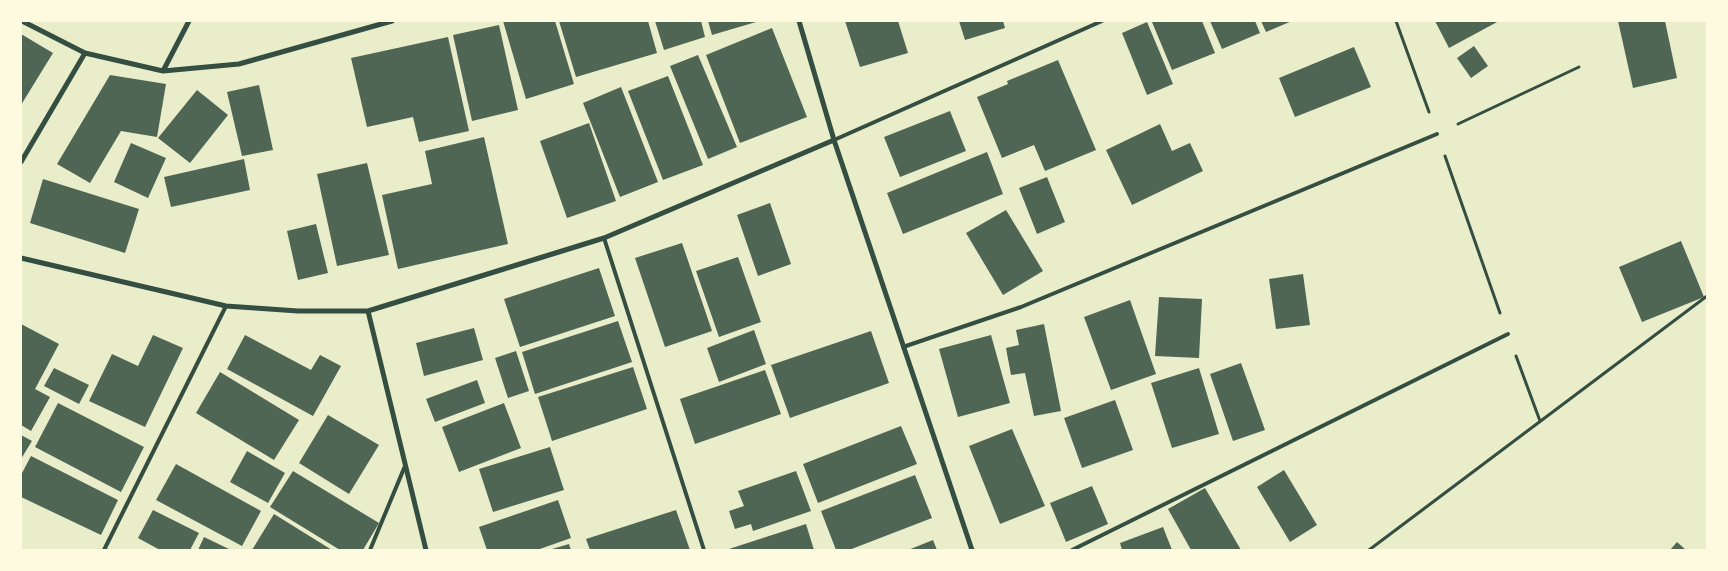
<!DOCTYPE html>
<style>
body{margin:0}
#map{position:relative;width:1728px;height:571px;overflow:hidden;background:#e9edc9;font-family:"Space Grotesk",sans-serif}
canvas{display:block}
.frame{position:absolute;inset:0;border:22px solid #fefae0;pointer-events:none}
</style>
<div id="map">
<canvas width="1728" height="571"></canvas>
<div class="frame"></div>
</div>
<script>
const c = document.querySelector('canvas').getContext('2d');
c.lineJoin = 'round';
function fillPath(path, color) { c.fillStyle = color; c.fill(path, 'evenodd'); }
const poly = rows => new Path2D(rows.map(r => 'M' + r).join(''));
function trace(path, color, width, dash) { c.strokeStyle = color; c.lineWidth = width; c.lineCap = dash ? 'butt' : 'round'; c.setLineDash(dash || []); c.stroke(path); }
fillPath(poly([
 [503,21,555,21,574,84,526,99],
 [559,21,648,21,657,53,576,77],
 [655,21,701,21,705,37,664,50],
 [708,21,756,21,756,22,712,35],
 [845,21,898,21,908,53,860,67],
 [959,21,1003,21,1005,28,965,40],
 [1154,21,1202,21,1215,53,1172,70,1152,22],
 [1210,21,1255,21,1260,33,1222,49],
 [1261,21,1292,21,1266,32],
 [1435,21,1499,21,1449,48],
 [1618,21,1665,21,1677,78,1633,88],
 [1147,22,1173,84,1147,95,1122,33],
 [499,25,518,110,472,121,453,35],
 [772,28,807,117,740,143,706,55],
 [21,34,53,53,21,105],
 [448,37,469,131,419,142,413,117,367,127,351,58],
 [1474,46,1488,66,1471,78,1457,58],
 [1354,47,1371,87,1295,117,1279,78],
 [698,55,737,147,708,159,670,66],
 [1058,60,1096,150,1045,171,1034,145,1002,158,977,97,1008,84,1007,81],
 [110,75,166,84,157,137,121,131,90,183,57,164],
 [668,76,703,165,663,180,628,91],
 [259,85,273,150,242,156,227,92],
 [621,87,658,182,620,197,583,103],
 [197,90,228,115,190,163,158,138],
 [950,111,966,151,900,177,884,137],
 [589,123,616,201,567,218,540,141],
 [1160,124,1172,151,1190,143,1203,171,1132,205,1106,150],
 [484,137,508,244,398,269,382,195,432,184,425,151],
 [131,143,166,158,148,198,114,182],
 [987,152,1003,194,903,234,887,193],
 [244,159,250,190,171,207,164,177],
 [367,163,389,255,337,266,317,174],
 [1047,177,1065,222,1037,234,1019,188],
 [43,179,139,209,125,253,30,223],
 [770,203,791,264,758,276,737,215],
 [1006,210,1043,271,1003,295,966,233],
 [316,224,328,273,298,280,287,231],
 [1681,241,1704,297,1642,322,1619,267],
 [682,243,712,331,665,347,635,258],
 [738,257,761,322,719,337,696,271],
 [599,268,615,316,520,347,504,299],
 [1303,274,1310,325,1276,329,1269,279],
 [1159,297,1202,299,1199,358,1155,356],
 [1130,300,1156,374,1111,390,1084,317],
 [618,321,632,362,535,394,522,352],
 [21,324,59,344,35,389,50,397,31,431,21,425],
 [1044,324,1061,411,1034,416,1025,373,1011,375,1006,348,1019,345,1016,330],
 [474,328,483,360,424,376,416,343],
 [754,330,766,364,719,382,707,348],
 [871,331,889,383,790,418,771,365],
 [153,335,183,348,145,427,89,401,112,354,138,366],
 [245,335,311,370,320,355,341,366,313,416,227,369],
 [991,335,1010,403,958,417,939,349],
 [516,351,529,391,508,398,495,358],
 [1241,363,1265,430,1233,441,1210,374],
 [633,367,647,409,552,441,538,397],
 [54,368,89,385,79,404,44,386],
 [1199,368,1219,434,1172,448,1151,383],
 [765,370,781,414,695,444,680,399],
 [220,372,299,420,274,460,196,413],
 [477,380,485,403,435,422,426,399],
 [1115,400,1133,450,1082,468,1064,418],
 [58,403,144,447,121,492,35,447],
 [504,403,521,448,459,472,442,427],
 [328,415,379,445,349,494,299,463],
 [901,426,917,464,818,503,803,464],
 [1012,429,1045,506,1000,524,969,446],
 [21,435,32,441,21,459],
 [550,447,564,490,493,512,479,469],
 [247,451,285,473,268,503,230,482],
 [31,456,118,500,101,535,21,497,21,475],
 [176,464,261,511,242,546,156,500],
 [1284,470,1317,525,1290,542,1257,487],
 [293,471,379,523,363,550,340,550,270,507],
 [796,471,811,511,753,531,751,524,735,529,729,511,744,506,738,491],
 [915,475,932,518,849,550,836,550,821,511],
 [1092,486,1108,524,1066,542,1050,503],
 [1205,488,1241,550,1191,550,1168,509],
 [558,500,571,538,537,550,487,550,479,527],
 [153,510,199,533,190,550,160,550,138,538],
 [676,510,690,550,590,550,586,539],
 [274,514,332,550,252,550],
 [806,524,814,550,729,550,729,549],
 [1163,527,1172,550,1122,550,1120,543],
 [204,537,231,550,198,550],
 [933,540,937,550,908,550],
 [1677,542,1686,550,1670,550],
 [569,544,571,550,552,550,552,549]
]), '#4f6655');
trace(poly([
 [1396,21,1429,112],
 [1458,124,1579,67],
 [1445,156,1500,313],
 [1516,356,1540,421],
 [1369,550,1707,296]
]), '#344e41', 3);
trace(poly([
 [834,140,1102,21],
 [604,238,704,550],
 [903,347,1021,307,1437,134],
 [104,550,226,306],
 [370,550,405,466],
 [1072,550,1508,334]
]), '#344e41', 4);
trace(poly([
 [22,21,85,53,163,71,239,64,392,21],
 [799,21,834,140,972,550],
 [163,71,189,21],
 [21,162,85,53],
 [21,258,226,306,298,311,368,311,604,238,834,140],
 [368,311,426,550]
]), '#344e41', 5);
</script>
